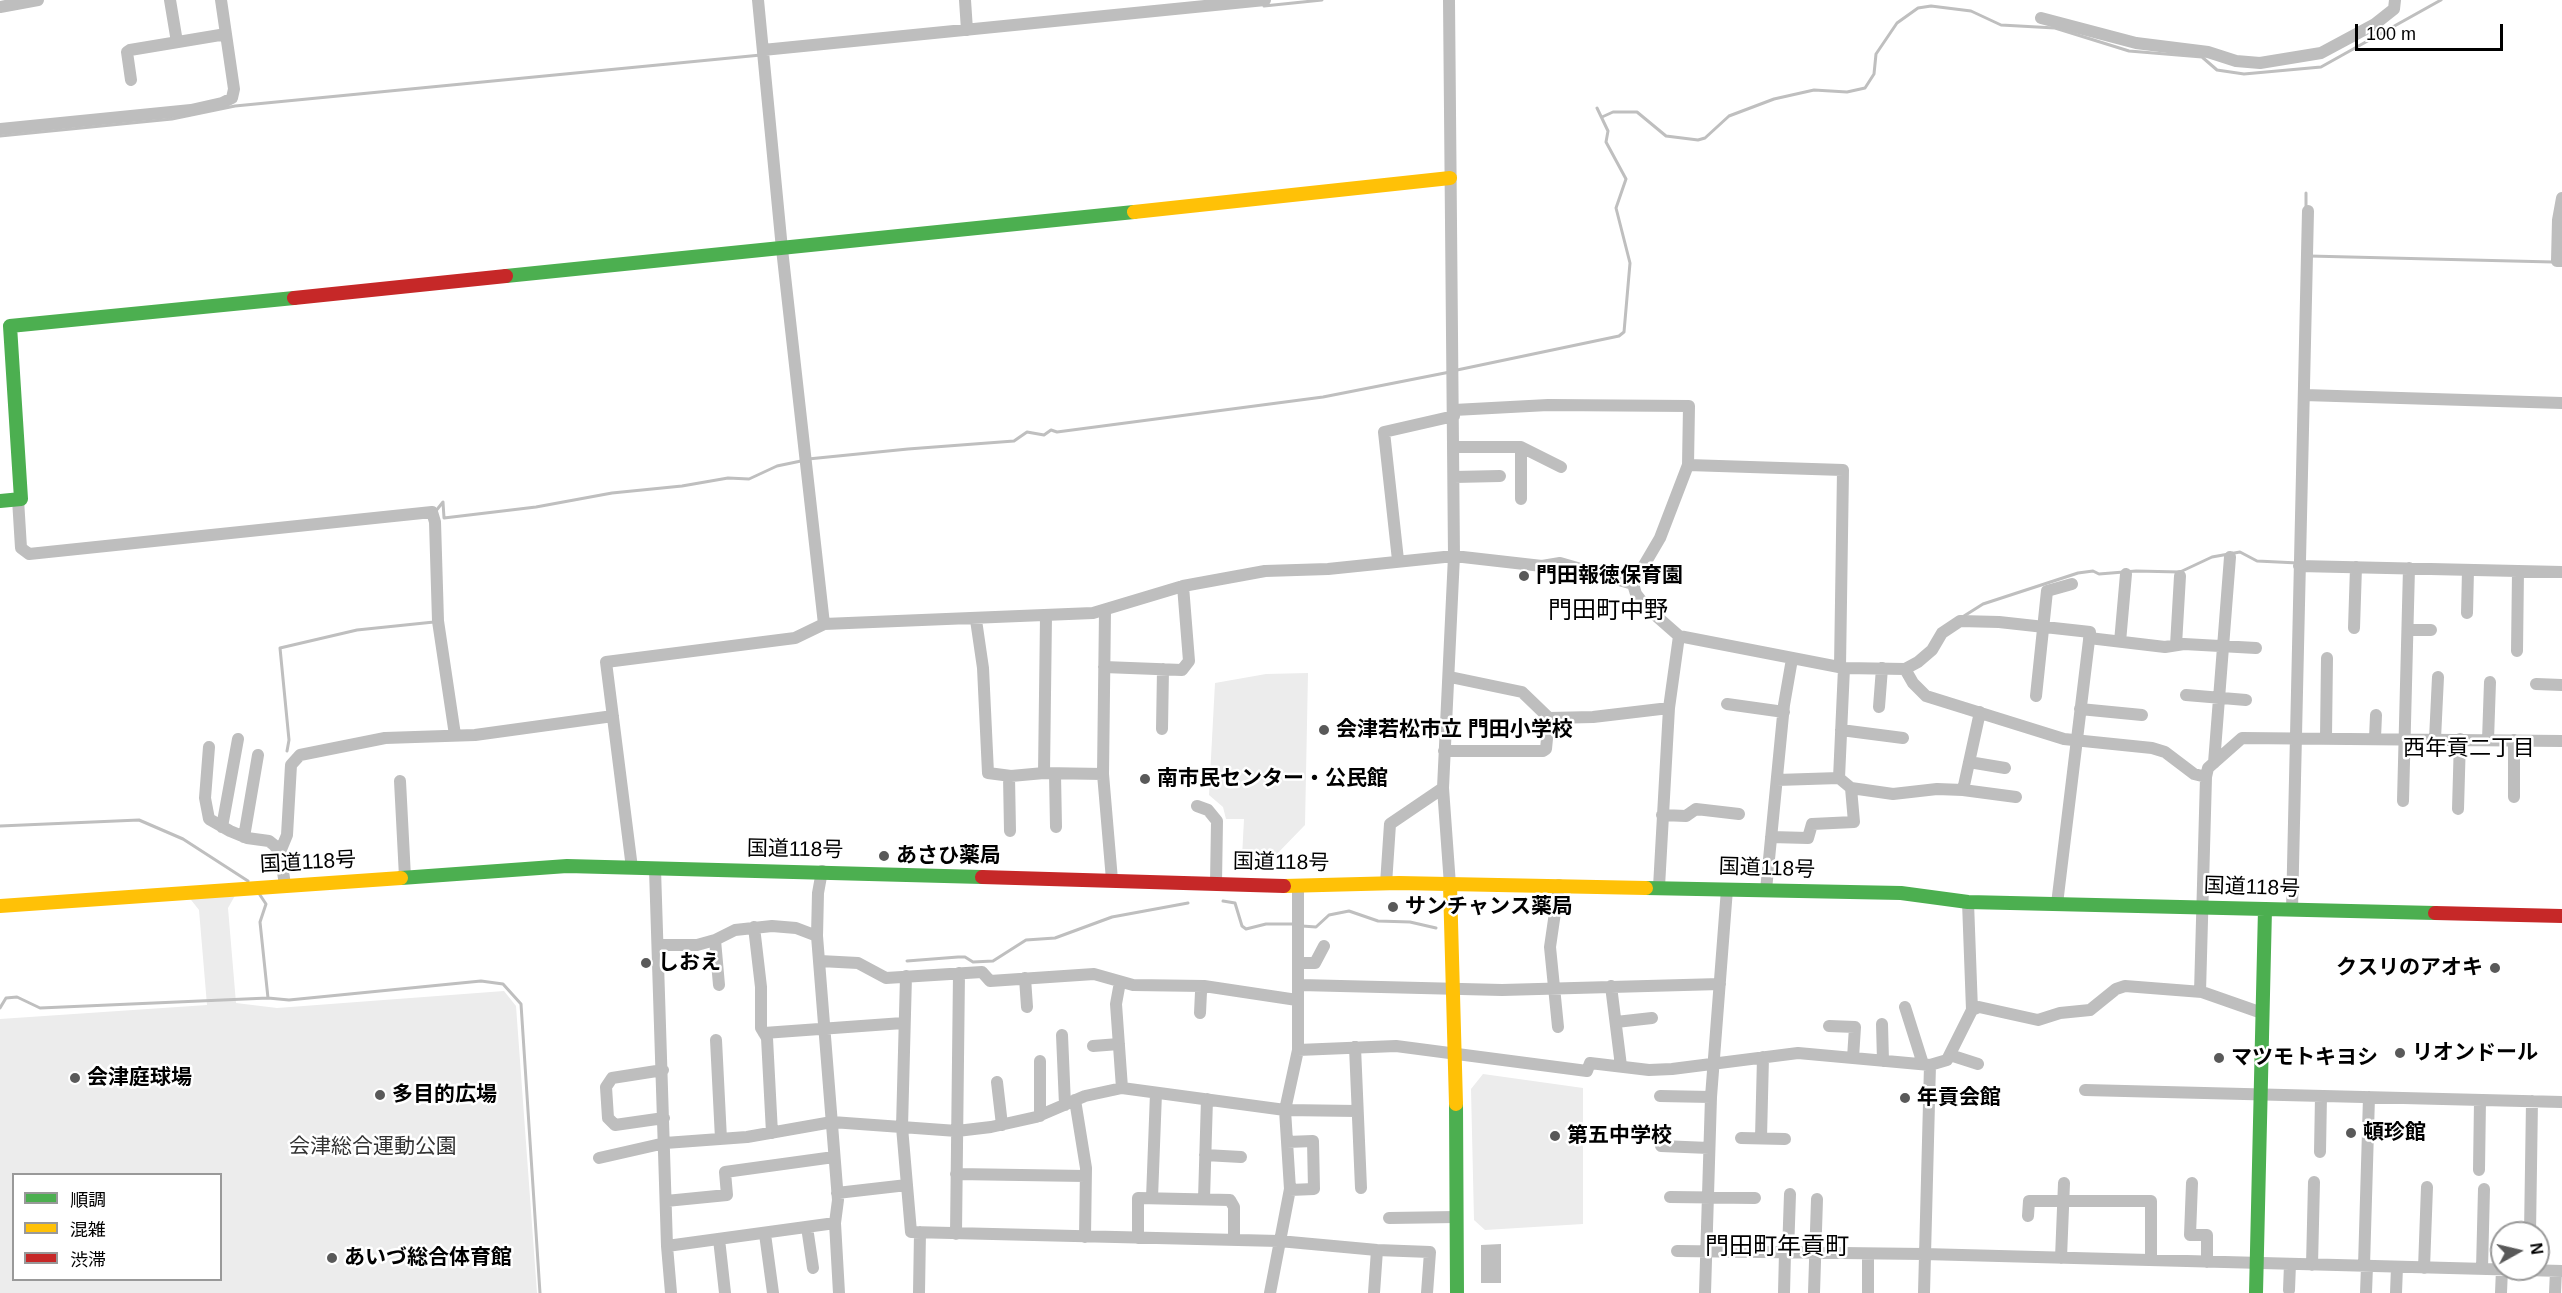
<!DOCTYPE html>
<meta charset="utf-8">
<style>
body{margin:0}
#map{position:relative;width:2562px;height:1293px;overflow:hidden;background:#fff;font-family:Helvetica,"Noto Sans JP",sans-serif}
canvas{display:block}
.legend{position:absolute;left:12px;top:1173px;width:210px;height:108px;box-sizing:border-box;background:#fff;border:2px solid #999;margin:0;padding:8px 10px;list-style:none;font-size:18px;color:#000}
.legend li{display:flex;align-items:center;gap:12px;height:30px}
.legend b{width:30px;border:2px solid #999}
.north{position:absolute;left:2490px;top:1221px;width:60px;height:60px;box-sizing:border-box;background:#fff;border:2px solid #999;border-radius:50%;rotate:82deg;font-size:16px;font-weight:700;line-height:24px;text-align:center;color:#000}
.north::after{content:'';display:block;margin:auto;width:21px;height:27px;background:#595959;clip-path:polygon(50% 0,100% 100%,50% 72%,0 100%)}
.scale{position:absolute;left:2355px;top:24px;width:148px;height:27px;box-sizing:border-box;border:3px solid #000;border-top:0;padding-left:8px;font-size:18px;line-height:21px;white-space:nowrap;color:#000;-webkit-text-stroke:4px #fff;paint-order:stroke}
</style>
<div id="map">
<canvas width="2562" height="1293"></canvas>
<ul class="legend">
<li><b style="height:8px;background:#4caf50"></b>順調</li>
<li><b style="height:8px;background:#ffc107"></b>混雑</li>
<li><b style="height:8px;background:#c62828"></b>渋滞</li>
</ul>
<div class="north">N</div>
<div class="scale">100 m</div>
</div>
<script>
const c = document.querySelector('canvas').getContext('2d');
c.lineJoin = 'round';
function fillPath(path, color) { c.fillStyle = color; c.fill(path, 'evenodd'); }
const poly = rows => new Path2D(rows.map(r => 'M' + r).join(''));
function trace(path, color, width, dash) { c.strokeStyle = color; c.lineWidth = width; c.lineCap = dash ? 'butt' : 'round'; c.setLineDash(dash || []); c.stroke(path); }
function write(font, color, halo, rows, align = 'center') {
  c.font = font + ' Helvetica,"Noto Sans JP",sans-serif'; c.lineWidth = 5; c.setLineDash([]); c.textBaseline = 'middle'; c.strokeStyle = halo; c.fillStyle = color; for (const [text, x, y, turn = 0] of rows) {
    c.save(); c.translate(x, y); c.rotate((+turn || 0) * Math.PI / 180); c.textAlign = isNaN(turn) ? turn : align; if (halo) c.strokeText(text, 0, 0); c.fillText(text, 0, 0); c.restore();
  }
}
fillPath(poly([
 [1308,673,1305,825,1273,858,1242,857,1244,819,1226,819,1223,807,1209,795,1215,683,1266,674],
 [237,892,228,908,236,1003,277,1008,504,991,516,1006,537,1293,0,1293,0,1019,207,1005,199,910,188,896],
 [14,1174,220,1174,220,1280,14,1280],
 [1483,1074,1583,1088,1583,1224,1485,1230,1474,1220,1471,1089]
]), '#ececec');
fillPath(poly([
 [1501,1244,1501,1283,1481,1283,1481,1245]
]), '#bfbfbf');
trace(poly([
 [1264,6,1322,0],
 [1602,117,1613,112,1637,112,1666,136,1698,140,1705,138,1729,116,1774,99,1814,90,1847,92,1865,88,1874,74,1876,54,1897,23,1918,8,1931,6,1971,11,2001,25,2055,28,2129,51,2202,57,2217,70,2244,74,2321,67,2441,0],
 [0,136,172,119,235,106,761,55],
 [2306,193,2306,209],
 [2309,256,2553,262],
 [1457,370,1619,336,1624,332,1630,263,1616,208,1626,179,1606,142,1608,131,1597,108],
 [808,459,908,449,1014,441,1027,432,1044,435,1051,430,1057,432,1323,397,1450,372],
 [435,512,443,502,444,518,536,507,612,493,682,486,728,478,749,479,777,466,801,461],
 [1964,616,1983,604,2078,573,2093,571,2099,574,2136,571,2180,572,2212,557,2240,552,2257,561,2298,563],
 [287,751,289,740,280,648,357,630,434,622],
 [0,826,139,820,183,839,248,881],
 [260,895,266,904,260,922,268,998],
 [1223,901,1235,903,1242,926,1246,929,1266,924,1294,924],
 [1302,926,1316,927,1329,915,1349,911,1378,921,1410,922,1436,928],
 [907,961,958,957,965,957,973,962,993,961,1026,940,1055,938,1112,917,1188,903],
 [0,1008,6,998,17,997,40,1008,268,998,289,1000,481,981,503,984,521,1004,540,1293]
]), '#bfbfbf', 3);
trace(poly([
 [170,0,177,42],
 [758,0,782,249,824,624],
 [965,0,967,30],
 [1449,0,1454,556,1443,788,1450,885],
 [0,7,38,0],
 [2041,18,2136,43,2208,52,2236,61,2260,63,2321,53,2375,24,2394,9,2395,0],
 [763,50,1265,0],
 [131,80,127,52,130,50,226,34],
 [0,129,191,110,222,103,232,98,234,89,221,0],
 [2562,198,2558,220,2557,261,2562,261],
 [2304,395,2562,403],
 [1454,410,1548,405,1689,406,1688,465,1843,470,1840,667],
 [1454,447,1521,447,1561,467],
 [1521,447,1521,499],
 [1688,465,1660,538,1633,584,1636,594,1646,607,1679,636,1844,668,1905,669,1918,662,1932,650,1942,633,1960,621,1999,622,2090,632,2057,904],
 [1454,477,1500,476],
 [18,499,21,548,29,554,432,512,435,522,438,621,455,735],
 [1398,560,1384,432,1454,416],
 [2299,566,2562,572],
 [1105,611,1103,774,1112,880],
 [2467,613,2468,570],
 [976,620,983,668,988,773,1011,776,1044,773,1103,774],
 [2354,628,2356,567],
 [2408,630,2431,630],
 [2089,638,2165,647,2184,644,2256,648],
 [2120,642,2126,574],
 [2176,645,2180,576],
 [2517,651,2518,571],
 [1104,667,1182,670,1189,661,1183,586],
 [1844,668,1839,778,1851,788,1893,794,1937,789,1963,790,2016,797],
 [1905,669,1913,683,1926,696,2064,739,2152,748,2165,752,2194,774,2206,777],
 [1450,677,1522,692,1549,718,1593,717,1669,708],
 [2536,684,2562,685],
 [2186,695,2246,700],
 [2036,696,2047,591,2072,584],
 [1727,704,1784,712],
 [1879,707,1882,668],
 [2080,709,2142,715],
 [1162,729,1163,669],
 [1841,730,1903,738],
 [2326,737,2327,658],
 [2375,738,2376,715],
 [2435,739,2438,677],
 [2488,740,2490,682],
 [209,747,205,798,209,819,230,831,247,838,269,841,274,845,280,852,285,885],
 [1444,751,1543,751,1546,749,1549,718],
 [1969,762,2005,768],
 [2214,763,2230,557],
 [1044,773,1046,616],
 [1055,774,1056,827],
 [1009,776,1010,831],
 [1777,780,1839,778],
 [400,781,405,877],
 [1963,790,1980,712],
 [2514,797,2514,740],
 [2403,801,2409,568],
 [1197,806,1208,810,1217,821,1216,883],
 [2458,809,2460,739],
 [1662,815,1686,816,1696,809,1739,814],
 [222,827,238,739],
 [244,837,258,755],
 [1771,837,1808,838,1812,824,1854,822,1851,788],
 [280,852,287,835,291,765,300,755,385,738,475,735,613,716],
 [632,868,606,662,795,638,824,624,1093,613,1183,586,1265,571,1328,569,1454,556,1542,566,1560,563,1633,584],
 [655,869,667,1246,671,1293],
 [822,871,818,893,817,936,838,1200,835,1223,839,1293],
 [1386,884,1390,824,1443,788],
 [1659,887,1669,708,1679,636],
 [1766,890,1784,705,1792,659],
 [1968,902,1972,1010],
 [2292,910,2308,211],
 [754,927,761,987,761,1028,767,1038,772,1133],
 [715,940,719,985],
 [659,945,697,945,715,940,735,930,772,926,796,928,817,936],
 [820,961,858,963,886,978,982,972,990,981,1094,974,1133,985,1204,986,1297,1000],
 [1299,963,1315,963,1324,946],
 [906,976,902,1127,911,1232,1279,1241,1377,1250,1430,1252,1427,1293],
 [1025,978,1027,1007],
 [1120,982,1116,1004,1122,1088],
 [1300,985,1502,990,1720,984],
 [1611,986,1621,1066],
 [2200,992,2206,777,2208,768,2242,738,2562,741],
 [1905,1007,1923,1064],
 [1200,1013,1201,992,1204,986],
 [1616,1022,1652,1018],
 [1882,1024,1883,1061],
 [1829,1026,1855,1027,1853,1058],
 [1558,1027,1550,947,1559,885],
 [764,1033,903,1023],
 [1062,1035,1065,1105],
 [716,1040,721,1139],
 [1093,1046,1119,1044],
 [1355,1047,1361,1188],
 [1298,1050,1396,1046,1587,1071,1590,1063,1649,1070,1672,1069,1798,1053,1930,1065,1947,1060,1972,1010,1979,1007,2038,1020,2060,1013,2090,1010,2116,989,2125,986,2202,992,2262,1013],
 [1950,1055,1978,1064],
 [663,1070,612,1078,606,1087,608,1118,615,1125,664,1118],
 [997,1082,1002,1125],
 [2085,1090,2562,1102],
 [1660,1096,1711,1097],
 [1075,1100,1086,1168,1085,1237],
 [1040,1116,1040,1061],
 [1741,1138,1785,1139],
 [1761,1138,1763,1057],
 [1287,1142,1313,1141,1314,1189,1290,1190],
 [1661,1146,1709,1148],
 [2320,1152,2321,1096],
 [1205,1155,1241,1157],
 [599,1158,665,1143,747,1137,832,1122,957,1131,991,1127,1036,1117,1085,1096,1122,1088,1285,1110,1357,1111],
 [2479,1170,2480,1100],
 [956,1174,1085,1176],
 [2192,1183,2190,1235,2207,1235,2207,1262],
 [837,1193,907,1185],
 [1670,1197,1755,1198],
 [1152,1198,1156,1093],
 [1204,1199,1207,1099],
 [666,1201,727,1195,725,1172,834,1157],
 [2028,1216,2029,1201,2151,1201,2151,1260],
 [1389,1218,1456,1217],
 [807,1227,813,1268],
 [2530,1233,2532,1101],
 [765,1234,773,1293],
 [956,1234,959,973],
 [1138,1238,1138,1198,1230,1200,1234,1207,1234,1240],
 [719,1239,725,1293],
 [667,1246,835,1223],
 [1677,1251,1924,1254,2562,1271],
 [1788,1253,1790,1194],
 [2061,1258,2064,1183],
 [2312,1265,2314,1182],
 [2364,1266,2369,1097],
 [2424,1268,2427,1187],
 [2482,1269,2484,1189],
 [2289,1290,2290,1264],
 [919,1293,920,1232],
 [1270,1293,1290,1189,1285,1110,1298,1050,1298,886],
 [1374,1293,1377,1250],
 [1705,1293,1711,1097,1727,889],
 [1784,1293,1785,1252],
 [1814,1293,1817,1199],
 [1868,1293,1868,1254],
 [1924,1293,1930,1065],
 [2366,1293,2367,1266],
 [2396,1293,2397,1267],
 [2501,1293,2502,1269],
 [2555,1293,2556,1271]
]), '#bebebe', 12);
trace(poly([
 [506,276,1134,212],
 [0,501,21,499,10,326,294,298],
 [401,878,567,866,982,877],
 [1646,888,1901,893,1968,902,2435,913],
 [1456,1104,1457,1293],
 [2256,1293,2265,909]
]), '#4caf50', 14);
trace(poly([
 [1134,212,1450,178],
 [1450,885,1456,1104],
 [1284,886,1399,883,1646,888],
 [0,906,401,878]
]), '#ffc107', 14);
trace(poly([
 [294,298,506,276],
 [982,877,1284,886],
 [2435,913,2562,916]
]), '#c62828', 14);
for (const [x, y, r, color] of [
 [1524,576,6,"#595959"],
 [1324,730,6,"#595959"],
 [1145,779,6,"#595959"],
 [884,856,6,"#595959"],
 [1393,907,6,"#595959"],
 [646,963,6,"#595959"],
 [2495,968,6,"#595959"],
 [2400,1053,6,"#595959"],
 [2219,1058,6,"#595959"],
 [75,1078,6,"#595959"],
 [380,1095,6,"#595959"],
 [1905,1098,6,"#595959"],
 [2351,1133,6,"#595959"],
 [1555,1136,6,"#595959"],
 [332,1258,6,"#595959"]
]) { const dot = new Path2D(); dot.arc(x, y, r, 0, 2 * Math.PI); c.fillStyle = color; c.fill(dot); trace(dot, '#fff', 2); }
write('bold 21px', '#000', '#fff', [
 ["門田報徳保育園",1536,576],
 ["会津若松市立 門田小学校",1336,730],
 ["南市民センター・公民館",1157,779],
 ["あさひ薬局",896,856],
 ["サンチャンス薬局",1405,907],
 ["しおえ",658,963],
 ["クスリのアオキ",2483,968,"right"],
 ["リオンドール",2412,1053],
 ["マツモトキヨシ",2231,1058],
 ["会津庭球場",87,1078],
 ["多目的広場",392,1095],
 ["年貢会館",1917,1098],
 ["頓珍館",2363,1133],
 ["第五中学校",1567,1136],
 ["あいづ総合体育館",344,1258]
], 'left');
write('21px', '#000', '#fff', [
 ["国道118号",795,850,1],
 ["国道118号",308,863,-3],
 ["国道118号",1281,863,1],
 ["国道118号",1767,869,2],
 ["国道118号",2252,888,2]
]);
write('21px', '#333', '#fff', [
 ["会津総合運動公園",373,1147]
]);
write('22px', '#000', '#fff', [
 ["西年貢二丁目",2469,749]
]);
write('24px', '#000', '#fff', [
 ["門田町中野",1608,611],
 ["門田町年貢町",1777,1247]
]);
</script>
